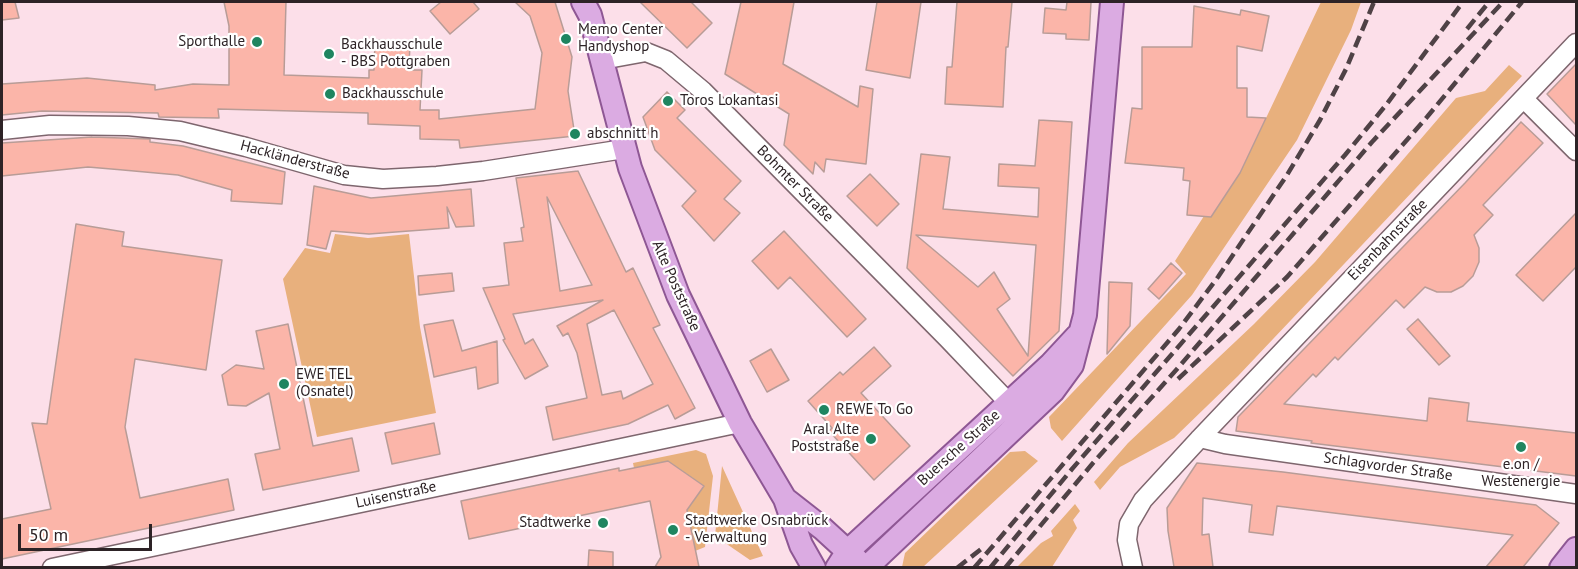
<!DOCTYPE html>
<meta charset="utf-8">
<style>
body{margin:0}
#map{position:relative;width:1578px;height:569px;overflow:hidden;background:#fcdfe9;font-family:"PT Sans",sans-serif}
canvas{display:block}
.frame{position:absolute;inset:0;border:3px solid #2d2326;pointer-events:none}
.scale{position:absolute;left:18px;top:524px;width:134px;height:27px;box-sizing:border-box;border:3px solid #2d2326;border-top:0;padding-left:8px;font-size:18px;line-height:21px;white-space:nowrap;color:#2d2326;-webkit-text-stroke:4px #fff;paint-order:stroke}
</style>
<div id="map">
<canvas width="1578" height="569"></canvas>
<div class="frame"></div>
<div class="scale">50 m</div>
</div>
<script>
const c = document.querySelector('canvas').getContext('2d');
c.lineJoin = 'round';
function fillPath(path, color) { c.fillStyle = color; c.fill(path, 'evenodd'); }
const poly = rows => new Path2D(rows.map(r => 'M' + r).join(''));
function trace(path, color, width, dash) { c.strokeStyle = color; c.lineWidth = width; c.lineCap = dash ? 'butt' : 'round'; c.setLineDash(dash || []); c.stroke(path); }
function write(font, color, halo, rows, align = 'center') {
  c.font = font + ' "PT Sans",sans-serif'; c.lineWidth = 4.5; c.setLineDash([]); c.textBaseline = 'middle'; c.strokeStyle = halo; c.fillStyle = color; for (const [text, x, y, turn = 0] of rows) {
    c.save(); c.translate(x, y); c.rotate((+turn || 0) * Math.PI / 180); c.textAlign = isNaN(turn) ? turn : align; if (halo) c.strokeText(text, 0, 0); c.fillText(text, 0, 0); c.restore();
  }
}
fillPath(poly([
 [1321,2,1361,2,1351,30,1297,140,1192,295,1062,441,1051,428,1049,417,1186,274,1175,261,1204,216,1240,173],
 [1509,65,1522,76,1238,376,1174,438,1120,467,1100,490,1094,482,1128,443,1254,324,1315,262,1456,98,1485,91],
 [335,234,368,238,409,234,420,327,436,413,317,437,283,279,305,248,330,253],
 [696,450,706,454,713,476,705,547,695,551,687,510,704,486,668,461,634,468,633,463],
 [1025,451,1038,461,923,567,902,567,905,553,1010,452],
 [722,466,763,556,750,560,715,536],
 [1075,504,1080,511,1073,520,1077,528,1052,567,1017,567,1041,543,1053,536,1051,531]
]), '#e8b07d');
const building = poly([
 [2,2,15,2,19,18,2,20,2,2],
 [224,2,286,2,284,75,369,78,369,70,374,70,375,40,410,41,409,70,422,70,420,110,439,110,439,119,535,109,542,53,530,16,515,2,555,2,572,57,568,91,575,136,460,148,459,140,420,139,420,126,368,124,368,113,218,109,219,118,159,117,158,113,42,111,2,115,2,84,87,78,155,85,155,90,193,84,229,85,229,26,224,2],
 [441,2,473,2,479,9,450,34,430,11,441,2],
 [640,2,691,2,712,23,687,48,640,2],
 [741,2,794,2,783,64,858,107,860,86,873,89,866,164,826,159,824,172,815,162,813,174,784,145,789,114,725,74,741,2],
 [877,2,921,2,910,78,866,70,877,2],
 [957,2,1012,2,1008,47,1006,47,1003,107,945,104,947,67,952,67,957,2],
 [1067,2,1091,2,1089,40,1066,39,1066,34,1043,33,1045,8,1066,10,1067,2],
 [1194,6,1240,15,1241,10,1269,16,1262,51,1237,46,1237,88,1247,88,1247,117,1266,118,1240,173,1211,217,1187,215,1190,181,1183,180,1184,168,1125,163,1132,108,1142,109,1142,47,1192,47,1194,6],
 [1576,64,1576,125,1547,94,1576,64],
 [667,92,685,110,677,118,741,181,724,199,740,213,714,241,682,206,696,191,655,150,643,117,667,92],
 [1039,120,1072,122,1059,331,1013,376,907,268,921,154,950,157,943,209,1038,217,1039,188,998,186,999,164,1035,166,1039,120],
 [916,235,1036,245,1028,356,997,309,1010,299,994,272,978,287,916,235],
 [1521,122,1543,143,1483,205,1493,215,1474,235,1479,248,1479,262,1473,276,1463,286,1451,292,1437,292,1425,287,1404,308,1396,300,1338,360,1335,357,1316,377,1313,374,1284,404,1427,421,1429,398,1469,403,1467,421,1576,433,1576,476,1311,443,1312,441,1236,431,1238,417,1465,183,1521,122],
 [92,137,150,139,150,142,183,146,285,172,282,204,231,201,232,190,178,175,123,170,88,167,2,176,2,143,92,137],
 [578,171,626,272,633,268,660,325,653,328,695,408,675,419,668,405,628,424,553,440,546,407,587,398,577,353,568,333,563,336,557,326,603,300,513,314,525,344,533,339,548,366,525,379,503,340,505,339,483,288,509,285,504,243,523,241,521,228,524,227,516,178,578,171],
 [547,197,592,285,560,291,547,197],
 [614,310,653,384,623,399,621,391,602,395,587,324,614,310],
 [870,174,899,204,877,226,847,196,870,174],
 [314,186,371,198,471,189,474,226,456,227,447,207,449,228,369,234,331,231,326,249,307,245,314,186],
 [1576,213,1576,267,1543,301,1516,275,1576,213],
 [76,224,124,232,122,246,222,260,206,370,135,359,125,427,140,498,228,479,234,510,2,559,2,519,51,509,32,423,47,424,76,224],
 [784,231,866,319,847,337,790,277,778,289,752,261,784,231],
 [1171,263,1182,273,1159,299,1148,289,1171,263],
 [452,273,454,291,419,295,418,276,452,273],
 [1109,282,1132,283,1130,326,1107,354,1109,282],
 [1418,319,1450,356,1439,365,1407,329,1418,319],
 [453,320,462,351,497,341,498,383,478,389,476,367,434,377,424,325,453,320],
 [288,324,313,446,352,438,359,471,263,490,255,454,280,449,269,393,246,406,228,405,222,375,236,365,264,369,256,331,288,324],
 [874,347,891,366,861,393,910,446,874,480,829,431,832,428,808,401,840,372,843,375,874,347],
 [771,349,789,380,767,392,750,361,771,349],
 [434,423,440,454,392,464,385,433,434,423],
 [668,461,704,486,687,510,699,567,655,567,661,557,650,501,469,539,461,501,619,468,619,471,668,461],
 [1197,463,1283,472,1536,505,1559,523,1523,567,1486,567,1513,535,1277,506,1273,535,1249,532,1252,505,1203,498,1202,535,1209,534,1213,567,1174,567,1168,531,1167,508,1197,463],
 [589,550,613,552,613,567,588,567,589,550]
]);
fillPath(building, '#fbb5a9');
trace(building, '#b89c97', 1.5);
const minor = poly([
 [602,60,646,52,666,60,703,91,948,339,1009,403],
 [1524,99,1576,151],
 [2,130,50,125,128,126,180,131,246,147,344,175,383,179,437,176,483,171,624,149],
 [1200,438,1225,444,1576,494],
 [52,568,740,423],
 [1133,568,1127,540,1129,524,1143,500,1200,438,1576,43]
]);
const major = poly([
 [583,2,590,15,630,168,678,295,740,423,785,499,801,545,814,568],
 [785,499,822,528,857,560],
 [837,568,848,551,1051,364,1077,336],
 [866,568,1053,391,1072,365,1085,315,1112,2],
 [1561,568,1576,549]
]);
trace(minor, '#7e666e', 21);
trace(major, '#8e5794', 26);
trace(minor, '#fff', 18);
trace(major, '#dbabe2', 22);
trace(poly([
 [1467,29,1489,2],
 [1178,379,1287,277,1427,117,1522,2],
 [957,568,985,546],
 [974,568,1179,329,1218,277,1287,175,1320,120,1346,69,1374,2],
 [990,568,1072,469,1345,155,1386,105,1463,2],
 [1005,568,1093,463,1177,369,1372,142,1503,2]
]), '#4f4246', 4.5, [12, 6]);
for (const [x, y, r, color] of [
 [566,39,6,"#1f8560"],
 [257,42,6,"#1f8560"],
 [329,54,6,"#1f8560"],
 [330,94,6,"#1f8560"],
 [668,101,6,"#1f8560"],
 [575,134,6,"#1f8560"],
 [284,384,6,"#1f8560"],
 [824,410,6,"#1f8560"],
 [871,439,6,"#1f8560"],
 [1521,447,6,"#1f8560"],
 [603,523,6,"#1f8560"],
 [673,530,6,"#1f8560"]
]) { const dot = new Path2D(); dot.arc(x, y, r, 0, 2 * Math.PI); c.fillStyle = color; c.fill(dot); trace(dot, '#fff', 2); }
write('15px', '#2d2326', '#fff', [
 ["Memo Center",578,30],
 ["Handyshop",578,47],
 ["Sporthalle",245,42,"right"],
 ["Backhausschule",341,45],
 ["- BBS Pottgraben",341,62],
 ["Backhausschule",342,94],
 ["Toros Lokantasi",680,101],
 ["abschnitt h",587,134],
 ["EWE TEL",296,375],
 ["(Osnatel)",296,392],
 ["REWE To Go",836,410],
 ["Aral Alte",859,430,"right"],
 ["Poststraße",859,447,"right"],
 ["e.on /",1521,465,"center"],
 ["Westenergie",1521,482,"center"],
 ["Stadtwerke Osnabrück",685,521],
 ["- Verwaltung",685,538],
 ["Stadtwerke",591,523,"right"]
], 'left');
write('15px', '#2d2326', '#fff', [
 ["Hackländerstraße",295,160,15],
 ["Bohmter Straße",795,184,45],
 ["Eisenbahnstraße",1388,240,-46],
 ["Alte Poststraße",676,286,66],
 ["Buersche Straße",959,448,-42],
 ["Schlagvorder Straße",1388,467,8],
 ["Luisenstraße",396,495,-12]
]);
</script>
